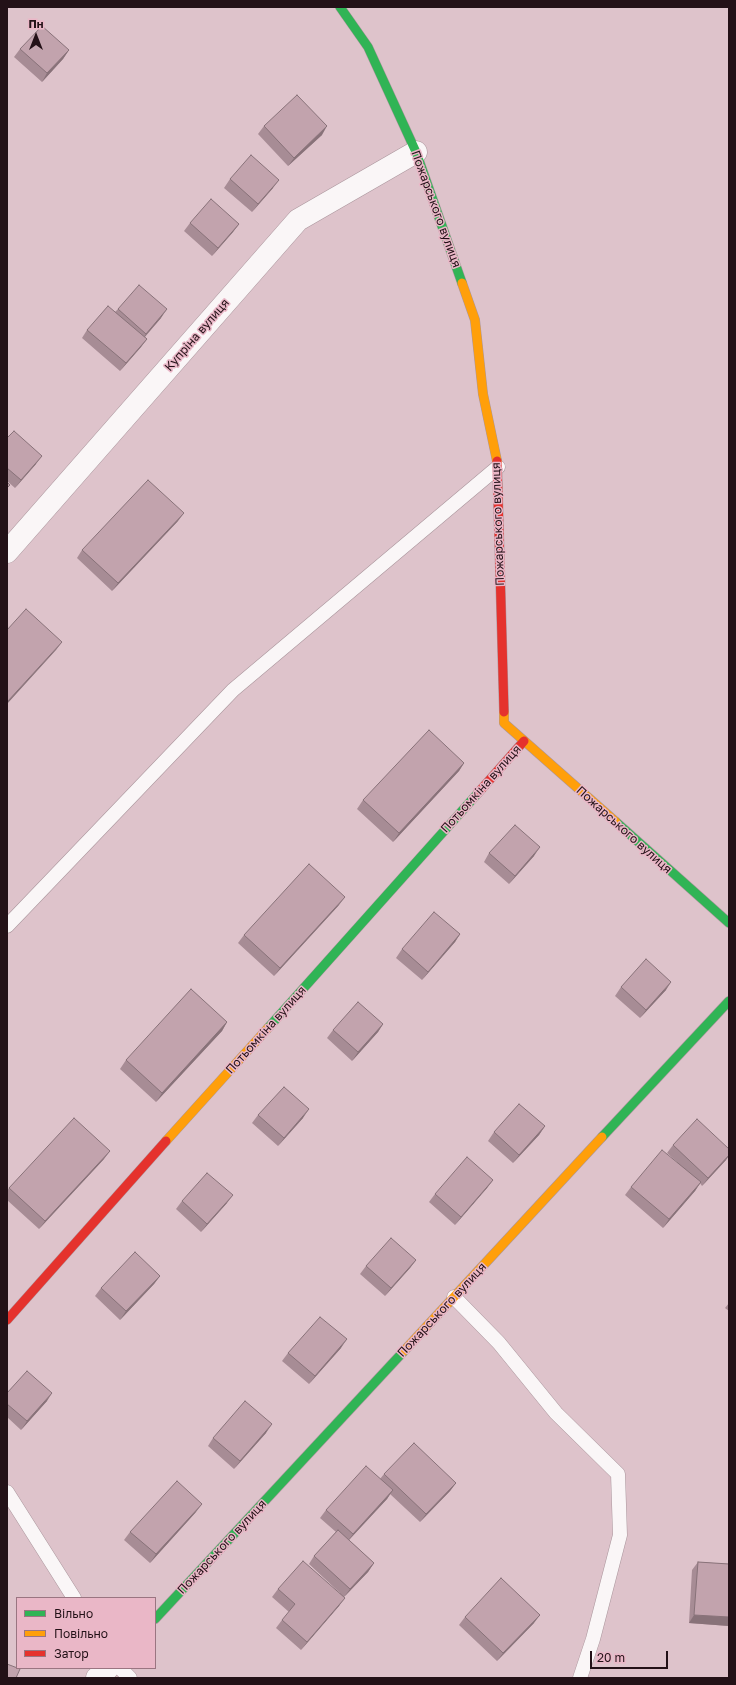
<!DOCTYPE html>
<meta charset="utf-8">
<style>
body{margin:0}
#map{position:relative;width:736px;height:1685px;overflow:hidden;background:#dec3cb;font-family:"Golos Text",sans-serif}
canvas{display:block}
.frame{position:absolute;inset:0;border:8px solid #231117;pointer-events:none}
.legend{position:absolute;left:16px;top:1597px;width:140px;height:72px;box-sizing:border-box;background:#eab7c7;border:1px solid #9a7581;margin:0;padding:5px 7px;list-style:none;font-size:12px;color:#231117}
.legend li{display:flex;align-items:center;gap:8px;height:20px}
.legend b{width:20px;border:1px solid #9a7581}
.north{position:absolute;left:16px;top:16px;width:40px;height:40px;-webkit-text-stroke:3px #eab7c7;paint-order:stroke;rotate:0deg;font-size:11px;font-weight:700;line-height:16px;text-align:center;color:#231117}
.north::after{content:'';display:block;margin:auto;width:14px;height:18px;background:#231117;clip-path:polygon(50% 0,100% 100%,50% 72%,0 100%)}
.scale{position:absolute;left:590px;top:1651px;width:78px;height:18px;box-sizing:border-box;border:2px solid #231117;border-top:0;padding-left:5px;font-size:12px;line-height:14px;white-space:nowrap;color:#231117;-webkit-text-stroke:3px #eab7c7;paint-order:stroke}
</style>
<div id="map">
<canvas width="736" height="1685"></canvas>
<div class="frame"></div>
<ul class="legend">
<li><b style="height:5px;background:#30b455"></b>Вільно</li>
<li><b style="height:5px;background:#ff9f0a"></b>Повільно</li>
<li><b style="height:5px;background:#e5322d"></b>Затор</li>
</ul>
<div class="north">Пн</div>
<div class="scale">20 m</div>
</div>
<script>
const c = document.querySelector('canvas').getContext('2d');
c.lineJoin = 'round';
const poly = rows => new Path2D(rows.map(r => 'M' + r).join(''));
function trace(path, color, width, dash) { c.strokeStyle = color; c.lineWidth = width; c.lineCap = dash ? 'butt' : 'round'; c.setLineDash(dash || []); c.stroke(path); }
function fillPath(path, color) { c.fillStyle = color; c.fill(path, 'evenodd'); }
function write(font, color, halo, rows, align = 'center') {
  c.font = font + ' "Golos Text",sans-serif'; c.lineWidth = 3; c.setLineDash([]); c.textBaseline = 'middle'; c.strokeStyle = halo; c.fillStyle = color; for (const [text, x, y, turn = 0] of rows) {
    c.save(); c.translate(x, y); c.rotate((+turn || 0) * Math.PI / 180); c.textAlign = isNaN(turn) ? turn : align; if (halo) c.strokeText(text, 0, 0); c.fillText(text, 0, 0); c.restore();
  }
}
const lane = poly([
 [7,926,233,690,498,467],
 [454,1297,499,1343,556,1413,618,1474,620,1535,593,1639,580,1678],
 [7,1492,74,1598],
 [120,1668,130,1678]
]);
const street = poly([
 [7,552,298,220,416,152],
 [97,1678,108,1668]
]);
const fast = poly([
 [340,7,368,47,416,152,462,283],
 [616,822,729,923],
 [268,1028,478,793],
 [602,1137,729,1001],
 [155,1619,404,1351]
]);
const slow = poly([
 [462,283,475,320,483,394,497,461],
 [504,712,504,723,616,822],
 [166,1141,268,1028],
 [404,1351,602,1137]
]);
const jam = poly([
 [497,461,504,712],
 [478,793,524,741],
 [7,1320,166,1141]
]);
trace(lane, '#aa959c', 15);
trace(street, '#aa959c', 23);
trace(fast, '#aa959c', 10);
trace(slow, '#aa959c', 10);
trace(jam, '#aa959c', 10);
trace(lane, '#faf6f7', 14);
trace(street, '#faf6f7', 22);
trace(fast, '#30b455', 9);
trace(slow, '#ff9f0a', 9);
trace(jam, '#e5322d', 9);
fillPath(poly([
 [20,49,69,50,63,59,42,82,14,57],
 [264,126,322,135,288,166,258,134],
 [230,179,273,188,252,212,224,188],
 [190,223,239,224,233,232,212,256,184,231],
 [118,309,161,318,145,337,147,339,141,347,120,371,82,338,87,330,115,312],
 [7,438,36,464,15,488,7,481],
 [178,521,112,591,77,558,82,550],
 [464,763,459,771,393,842,357,809,363,800],
 [489,853,534,856,509,884,484,862],
 [339,905,274,976,238,943,244,935],
 [460,934,455,942,422,980,396,958,402,949],
 [621,987,666,990,640,1018,615,996],
 [227,1022,222,1031,156,1102,120,1069,126,1060],
 [383,1024,378,1032,352,1061,327,1038,333,1030],
 [258,1115,303,1118,278,1146,252,1123],
 [545,1126,539,1135,513,1163,488,1141,494,1132],
 [673,1145,726,1160,702,1186,700,1183,695,1191,663,1228,625,1195,631,1187,677,1162,667,1153],
 [104,1159,39,1229,7,1200,7,1191,9,1188],
 [493,1180,487,1188,455,1225,429,1202,435,1194],
 [182,1201,227,1203,201,1232,176,1209],
 [416,1260,410,1268,385,1296,360,1274,366,1266],
 [160,1276,154,1284,120,1320,95,1296,101,1288],
 [729,1303,729,1311,725,1308],
 [341,1348,309,1384,282,1361,288,1353],
 [7,1393,47,1401,21,1430,7,1417],
 [266,1433,234,1469,208,1446,213,1438],
 [384,1474,456,1483,450,1491,420,1522,390,1494,387,1499,349,1540,374,1563,368,1572,344,1597,339,1606,301,1650,276,1628,282,1620,289,1612,272,1597,278,1589,340,1593,309,1564,314,1556,336,1532,320,1518,326,1510,380,1479],
 [196,1512,150,1563,124,1540,130,1532],
 [698,1562,729,1564,729,1626,689,1623,692,1570],
 [465,1617,534,1623,497,1661,459,1625]
]), '#a78c95');
fillPath(poly([
 [69,50,63,59,42,82,47,73],
 [327,126,322,135,288,166,294,158],
 [279,180,273,188,252,212,258,204],
 [239,224,233,232,212,256,218,248],
 [167,309,161,318,140,342,146,334],
 [147,339,141,347,120,371,126,363],
 [42,456,36,464,15,488,21,480],
 [184,513,178,521,112,591,118,583],
 [62,642,56,650,7,704,7,702],
 [464,763,459,771,393,842,399,833],
 [540,847,534,856,509,884,515,876],
 [345,897,339,905,274,976,280,968],
 [460,934,455,942,422,980,428,972],
 [671,982,666,990,640,1018,646,1010],
 [227,1022,222,1031,156,1102,162,1093],
 [383,1024,378,1032,352,1061,358,1052],
 [309,1109,303,1118,278,1146,284,1138],
 [545,1126,539,1135,513,1163,519,1155],
 [110,1151,104,1159,39,1229,45,1221],
 [729,1155,729,1156,726,1160,702,1186,708,1178],
 [493,1180,487,1188,455,1225,461,1217],
 [701,1182,695,1191,663,1228,669,1219],
 [233,1195,227,1203,201,1232,207,1224],
 [416,1260,410,1268,385,1296,391,1288],
 [160,1276,154,1284,120,1320,126,1311],
 [347,1339,341,1348,309,1384,315,1376],
 [52,1393,47,1401,21,1430,27,1421],
 [272,1424,266,1433,234,1469,240,1461],
 [456,1483,450,1491,420,1522,426,1514],
 [393,1490,387,1499,347,1542,353,1534],
 [202,1504,196,1512,150,1563,156,1554],
 [374,1563,368,1572,344,1597,350,1589],
 [345,1598,339,1606,301,1650,307,1642],
 [540,1615,534,1623,497,1661,503,1653],
 [694,1615,729,1617,729,1626,689,1623]
]), '#887279');
const building = poly([
 [42,26,69,50,47,73,20,49,42,26],
 [297,95,327,126,294,158,264,126,297,95],
 [251,155,279,180,258,204,230,179,251,155],
 [211,199,239,224,218,248,190,223,211,199],
 [139,285,167,309,146,334,118,309,139,285],
 [108,306,147,339,126,363,87,330,108,306],
 [14,431,42,456,21,480,7,468,7,438,14,431],
 [148,480,184,513,118,583,82,550,148,480],
 [7,482,10,485,7,488,7,482],
 [26,609,62,642,7,702,7,630,26,609],
 [429,730,464,763,399,833,363,800,429,730],
 [515,825,540,847,515,876,489,853,515,825],
 [309,864,345,897,280,968,244,935,309,864],
 [434,912,460,934,428,972,402,949,434,912],
 [646,959,671,982,646,1010,621,987,646,959],
 [191,989,227,1022,162,1093,126,1060,191,989],
 [358,1002,383,1024,358,1052,333,1030,358,1002],
 [284,1087,309,1109,284,1138,258,1115,284,1087],
 [519,1104,545,1126,519,1155,494,1132,519,1104],
 [74,1118,110,1151,45,1221,9,1188,74,1118],
 [697,1119,729,1149,729,1155,708,1178,673,1145,697,1119],
 [662,1150,701,1182,669,1219,631,1187,662,1150],
 [467,1157,493,1180,461,1217,435,1194,467,1157],
 [207,1173,233,1195,207,1224,182,1201,207,1173],
 [391,1238,416,1260,391,1288,366,1266,391,1238],
 [135,1252,160,1276,126,1311,101,1288,135,1252],
 [320,1317,347,1339,315,1376,288,1353,320,1317],
 [27,1371,52,1393,27,1421,7,1404,7,1393,27,1371],
 [245,1401,272,1424,240,1461,213,1438,245,1401],
 [414,1443,456,1483,426,1514,384,1474,414,1443],
 [366,1466,393,1490,353,1534,326,1510,366,1466],
 [177,1481,202,1504,156,1554,130,1532,177,1481],
 [338,1530,374,1563,350,1589,314,1556,338,1530],
 [303,1561,345,1598,307,1642,282,1620,295,1604,278,1589,303,1561],
 [698,1562,729,1564,729,1617,694,1615,698,1562],
 [501,1578,540,1615,503,1653,465,1617,501,1578],
 [7,1664,20,1669,16,1678,7,1678,7,1664]
]);
fillPath(building, '#c2a3ad');
trace(building, '#887279', 1);
write('12px', '#231117', '#eab7c7', [
 ["Пожарського вулиця",436,209,70],
 ["Купріна вулиця",197,335,-49],
 ["Пожарського вулиця",498,524,-92],
 ["Потьомкіна вулиця",481,789,-48],
 ["Пожарського вулиця",624,830,42],
 ["Потьомкіна вулиця",266,1030,-48],
 ["Пожарського вулиця",442,1310,-47],
 ["Пожарського вулиця",222,1547,-47]
]);
</script>
